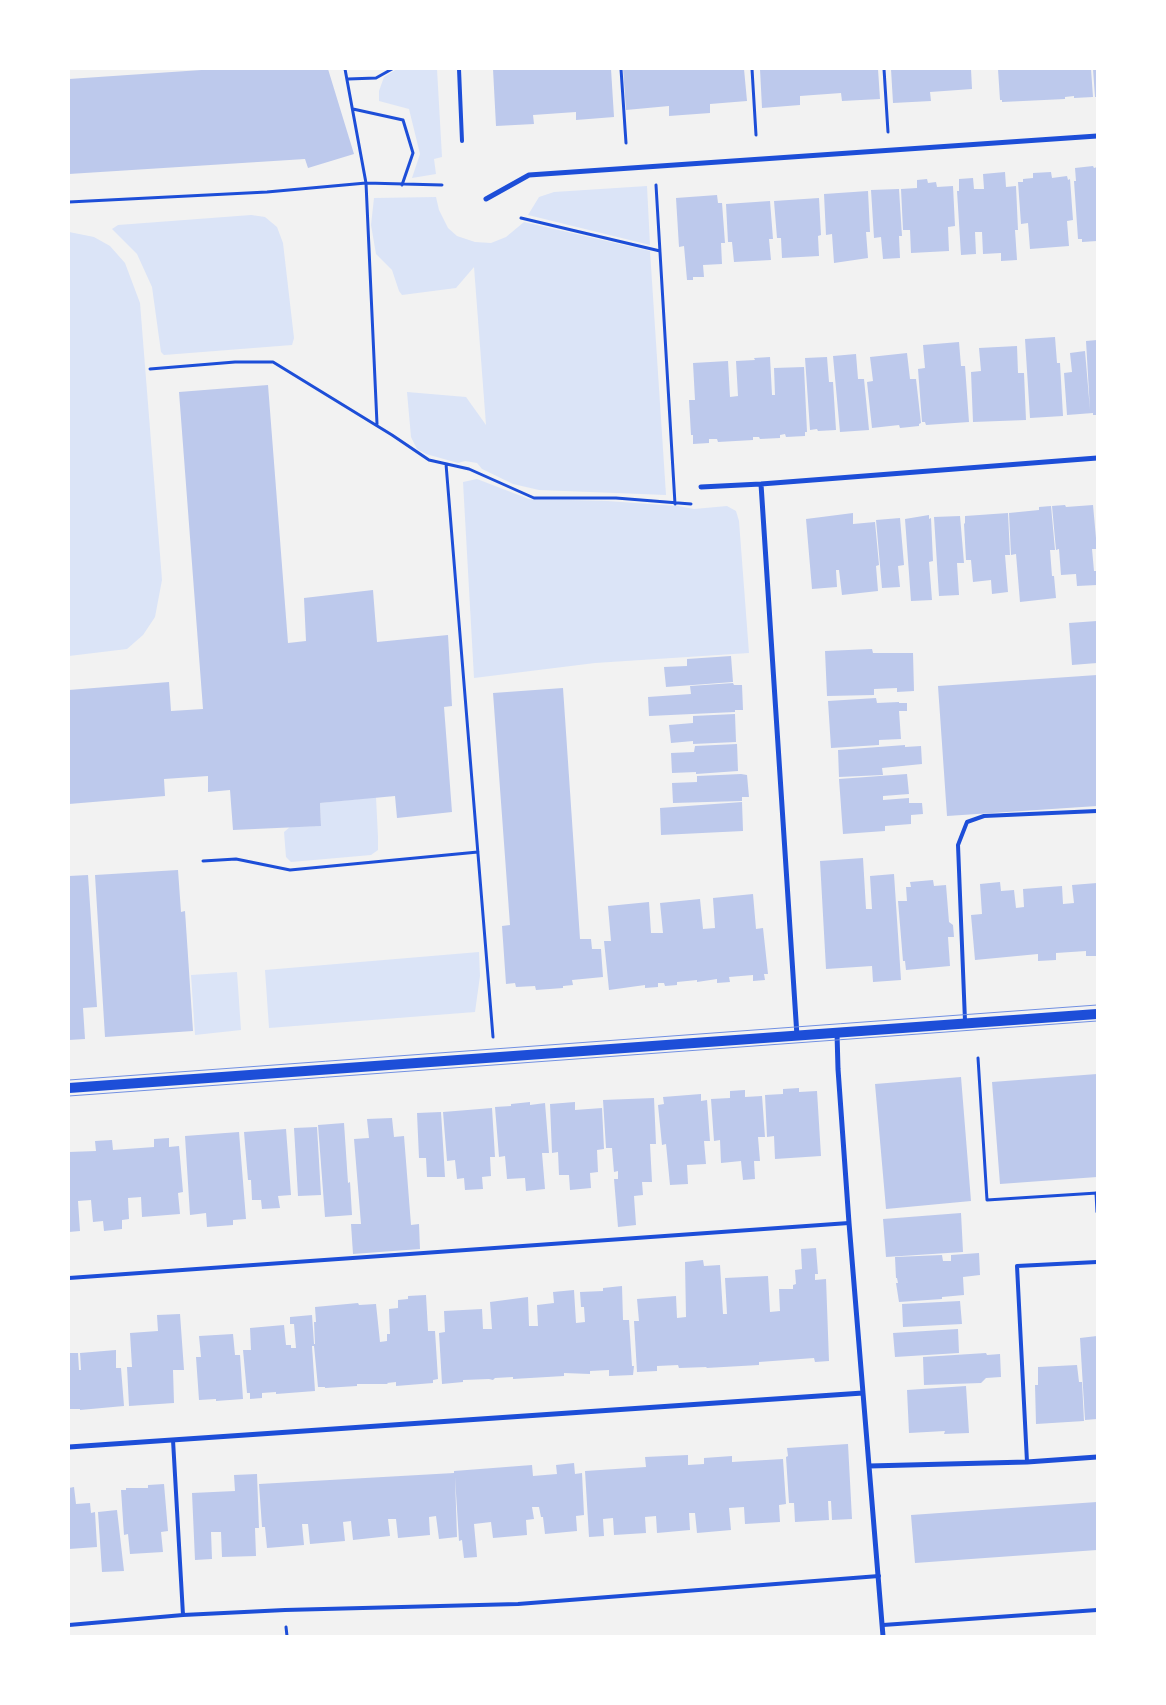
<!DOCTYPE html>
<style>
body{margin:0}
#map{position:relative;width:1166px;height:1705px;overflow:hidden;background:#f2f2f2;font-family:Karla,sans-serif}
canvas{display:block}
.frame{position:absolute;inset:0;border:70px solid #fff;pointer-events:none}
</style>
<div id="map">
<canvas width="1166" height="1705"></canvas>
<div class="frame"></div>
</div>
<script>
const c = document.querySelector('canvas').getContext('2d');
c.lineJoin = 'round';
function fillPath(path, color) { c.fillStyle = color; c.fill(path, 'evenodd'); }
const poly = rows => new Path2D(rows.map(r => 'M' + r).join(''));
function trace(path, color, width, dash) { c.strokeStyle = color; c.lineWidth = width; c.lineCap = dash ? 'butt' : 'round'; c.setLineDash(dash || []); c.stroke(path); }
fillPath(poly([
 [397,69,437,69,442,157,434,159,436,174,412,178,420,154,409,109,379,101,379,91,384,77],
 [647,186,650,245,528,215,539,197,554,192],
 [436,197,439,210,448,228,457,236,475,242,491,243,506,237,524,222,650,251,666,495,539,490,513,484,482,469,477,463,465,461,458,463,426,454,417,449,411,437,407,392,466,397,486,425,474,267,456,288,402,295,399,291,392,270,376,254,371,225,374,198],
 [251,215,265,217,277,227,283,243,294,338,292,345,164,355,161,352,152,287,137,254,112,229,118,225],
 [69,232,94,237,110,246,125,263,140,303,162,580,155,617,143,635,127,649,69,656],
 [477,479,529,499,607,501,678,506,694,509,727,506,736,511,739,521,749,653,595,663,474,678,463,482],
 [376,797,378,837,378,850,371,855,291,862,286,857,284,832,290,827,321,826,320,803],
 [479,952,480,976,475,1012,269,1028,265,970],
 [237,972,241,1030,195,1035,191,975]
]), '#dbe4f7');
fillPath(poly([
 [216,69,328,69,354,154,308,168,305,159,69,174,69,79],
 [493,69,611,69,614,117,576,120,576,112,533,115,534,124,496,126],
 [623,69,744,69,747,101,710,104,710,113,669,116,669,106,626,110],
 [760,69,878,69,880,99,842,101,841,93,800,96,800,105,762,108],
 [891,69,971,69,972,89,930,92,931,101,893,103],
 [998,69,1091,69,1093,97,1074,98,1074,96,1065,97,1065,99,1002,102,1002,100,1000,100],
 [1093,69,1097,69,1097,97,1095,97],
 [1093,166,1094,168,1097,167,1097,241,1082,242,1082,239,1078,239,1074,181,1076,181,1075,168],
 [1005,172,1006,187,1016,186,1018,230,1015,230,1017,260,1001,261,1001,253,983,254,982,232,975,232,976,254,961,255,957,191,959,191,959,179,973,178,974,189,984,189,983,174],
 [1051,172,1052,178,1067,176,1068,180,1070,179,1073,220,1067,221,1069,246,1030,249,1028,223,1021,224,1018,182,1023,182,1023,179,1033,178,1033,173],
 [927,179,928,183,936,182,937,187,953,186,955,226,948,227,949,251,911,253,910,230,903,230,901,189,917,188,917,180],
 [899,189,902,236,899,236,900,258,883,259,881,237,874,238,871,190],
 [868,191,870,232,866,232,868,258,834,263,832,234,826,235,824,194],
 [717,195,718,203,722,203,725,243,721,243,722,264,703,265,704,277,693,277,693,280,687,280,684,246,679,247,676,198],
 [819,198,821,235,818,236,819,256,782,258,781,238,777,238,774,201],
 [770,201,773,239,769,239,771,260,734,262,732,242,728,242,726,204],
 [1055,337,1057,363,1060,363,1063,416,1030,418,1025,339],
 [1097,340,1097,415,1093,415,1093,413,1067,415,1064,373,1072,372,1070,353,1085,351,1090,410,1086,341],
 [959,342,961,366,965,366,969,422,926,425,925,422,922,422,918,369,925,368,923,345],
 [1017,346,1018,373,1024,373,1026,420,973,422,971,372,981,371,979,348],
 [907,353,910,379,916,379,921,423,919,424,919,426,900,428,899,425,872,428,867,382,873,381,870,357],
 [856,354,858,379,864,379,869,430,840,432,833,356],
 [770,357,772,395,775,395,774,368,804,367,807,432,805,432,805,436,786,437,785,434,780,435,780,438,760,439,759,437,753,437,753,440,718,442,717,439,709,439,709,443,693,444,693,435,691,435,689,400,695,400,693,363,728,361,730,397,738,396,736,361,755,360,754,358],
 [827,357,829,382,833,382,836,430,818,431,817,429,810,430,805,358],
 [268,385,288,643,306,641,304,598,373,590,377,642,448,635,452,706,444,707,452,812,397,818,395,796,320,803,321,826,233,830,230,790,208,792,208,776,164,779,165,796,69,804,69,690,169,682,171,711,203,709,179,392],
 [1065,505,1066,507,1093,505,1097,549,1092,549,1094,571,1097,571,1097,585,1077,586,1076,574,1061,575,1059,549,1056,550,1052,506],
 [1051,506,1055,550,1050,550,1052,576,1054,576,1056,598,1020,602,1016,554,1011,555,1009,513,1039,510,1039,507],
 [853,513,853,524,875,522,879,565,876,566,878,591,842,595,839,570,836,570,837,587,812,589,806,519],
 [1008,513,1010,555,1005,555,1008,592,992,594,991,580,973,582,971,560,966,560,964,524,965,523,965,516],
 [929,515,929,519,931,518,933,561,929,562,932,600,911,601,905,519],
 [960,516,964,563,957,563,959,595,939,596,934,517],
 [900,518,904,565,898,566,900,587,882,588,876,520],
 [1097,621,1097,663,1072,665,1069,623],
 [872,649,873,653,913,653,914,691,897,692,897,688,874,689,874,695,827,696,825,651],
 [731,656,733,682,666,687,664,667,687,666,687,659],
 [1097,675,1097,806,947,816,938,686],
 [733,683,734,685,742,685,743,710,735,710,735,712,649,716,648,697,691,694,690,686],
 [563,688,580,939,591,939,592,949,601,949,603,977,572,980,573,985,563,986,563,988,536,990,535,986,516,987,515,983,506,984,502,926,510,925,493,693],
 [876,698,877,703,899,702,899,703,907,703,907,711,899,711,901,739,879,740,879,745,831,748,828,701],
 [735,714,736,742,693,744,693,741,671,743,669,725,693,723,693,716],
 [737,744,738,771,696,774,696,772,672,773,671,753,694,752,695,746],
 [905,745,905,747,921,746,922,764,882,768,883,775,839,777,838,750],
 [741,774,747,775,749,797,742,797,742,801,673,803,672,783,697,782,697,776],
 [907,774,909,794,883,796,883,800,909,798,909,803,922,803,923,814,911,815,911,824,885,826,885,831,843,834,839,779],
 [742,802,743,831,661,835,660,808],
 [863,858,866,909,872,909,870,876,894,874,901,980,873,982,872,966,826,969,820,861],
 [178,870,181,912,185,911,193,1031,105,1037,95,875],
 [88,875,97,1007,83,1008,85,1039,69,1040,69,876],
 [933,880,934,886,946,885,949,922,953,925,954,937,948,937,950,966,906,970,905,961,903,961,898,901,907,901,906,887,911,887,910,882],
 [1000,882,1001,891,1014,890,1016,908,1024,907,1023,889,1062,886,1063,904,1074,903,1072,885,1097,883,1097,956,1086,956,1086,951,1056,953,1056,960,1038,961,1038,954,975,960,971,915,982,914,980,884],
 [753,894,756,929,763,928,768,974,764,974,765,980,753,981,753,975,729,977,730,982,717,983,717,979,697,982,697,980,677,982,677,985,665,986,664,983,658,983,658,987,645,988,645,985,609,990,604,941,611,941,608,906,649,902,651,933,663,933,660,903,700,899,703,929,715,928,713,898],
 [1097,1074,1097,1177,1000,1184,992,1082],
 [961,1077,971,1201,886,1209,875,1084],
 [799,1088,799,1092,817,1091,821,1156,775,1159,774,1136,767,1137,765,1095,783,1094,783,1089],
 [745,1090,745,1097,762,1096,765,1137,758,1137,760,1161,754,1161,755,1179,743,1180,741,1161,721,1163,720,1140,714,1141,711,1099,730,1098,730,1091],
 [701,1094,701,1101,707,1100,710,1141,704,1141,706,1164,687,1165,688,1184,670,1185,666,1144,662,1145,658,1105,664,1104,663,1097],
 [654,1098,656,1144,650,1144,652,1182,642,1182,643,1195,634,1196,636,1225,618,1227,614,1179,618,1179,618,1171,614,1172,612,1148,606,1148,603,1100],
 [530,1102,530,1105,545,1103,549,1153,542,1153,545,1189,526,1191,525,1178,507,1179,505,1156,499,1157,495,1107,511,1106,511,1104],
 [575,1102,575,1110,602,1108,604,1149,597,1150,598,1172,590,1173,591,1188,570,1190,569,1175,559,1175,558,1152,552,1153,550,1104],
 [492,1108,495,1157,490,1157,491,1176,482,1177,483,1189,465,1190,464,1178,457,1179,455,1160,447,1161,443,1112],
 [441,1112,445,1177,427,1177,426,1158,419,1158,417,1113],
 [392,1118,394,1137,404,1136,411,1225,419,1224,420,1249,353,1254,351,1224,361,1224,354,1139,369,1138,367,1119],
 [344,1123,348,1183,350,1182,352,1215,325,1217,318,1125],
 [317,1127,321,1195,298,1196,294,1128],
 [286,1129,291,1195,278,1196,280,1208,262,1209,261,1200,252,1200,251,1180,248,1180,244,1132],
 [239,1132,246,1219,233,1220,233,1225,207,1227,206,1213,190,1215,185,1136],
 [169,1138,169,1147,179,1146,183,1192,178,1193,180,1214,142,1217,141,1197,128,1198,129,1219,122,1220,122,1229,104,1231,103,1221,93,1222,91,1200,78,1201,80,1231,69,1232,69,1152,96,1151,95,1141,112,1140,113,1150,154,1147,154,1139],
 [961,1213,963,1252,886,1257,883,1219],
 [816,1248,818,1274,815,1274,815,1280,826,1279,829,1361,815,1362,814,1358,759,1362,759,1365,706,1368,707,1367,679,1368,678,1365,657,1366,657,1371,637,1372,634,1321,639,1321,637,1299,676,1296,677,1318,686,1317,685,1262,703,1260,704,1266,720,1265,723,1314,727,1314,725,1278,768,1276,770,1312,780,1311,779,1289,793,1289,793,1285,796,1284,795,1270,802,1269,801,1249],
 [979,1253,980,1275,963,1277,964,1295,942,1297,942,1299,899,1302,896,1283,898,1283,897,1278,896,1278,895,1257,942,1255,943,1261,951,1261,951,1255],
 [622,1286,623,1320,629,1320,632,1366,634,1366,633,1375,609,1376,609,1370,590,1371,590,1374,564,1373,564,1376,513,1379,513,1377,495,1378,493,1380,489,1379,463,1380,463,1382,442,1384,439,1333,445,1332,444,1311,482,1309,483,1329,492,1329,490,1302,528,1297,529,1326,538,1326,537,1305,554,1303,553,1292,574,1290,576,1323,585,1322,584,1307,581,1307,580,1292,603,1291,603,1288],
 [426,1295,428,1331,435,1331,438,1379,433,1380,433,1383,396,1386,396,1382,387,1383,388,1384,357,1384,357,1386,325,1388,325,1387,318,1387,314,1346,312,1346,315,1391,276,1394,276,1392,262,1393,262,1398,250,1399,250,1393,247,1393,243,1350,251,1350,250,1328,284,1325,286,1345,291,1345,291,1348,296,1348,294,1324,290,1324,290,1317,312,1315,314,1344,315,1344,314,1322,316,1322,315,1307,358,1303,359,1305,376,1304,380,1342,387,1341,387,1334,390,1334,389,1309,398,1308,398,1300,408,1299,408,1296],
 [960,1301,962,1324,903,1327,902,1304],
 [180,1314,184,1370,173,1370,174,1403,129,1406,127,1367,132,1367,130,1333,158,1331,157,1315],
 [958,1329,959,1353,895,1357,893,1333],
 [233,1334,235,1355,240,1355,243,1399,216,1401,216,1399,199,1400,196,1357,201,1357,199,1336],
 [1097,1336,1097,1419,1085,1420,1080,1338],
 [116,1350,116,1368,121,1368,124,1406,80,1410,80,1409,69,1409,69,1353,78,1353,79,1370,81,1370,80,1353],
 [986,1353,987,1355,1000,1354,1001,1377,986,1378,981,1383,924,1385,923,1357],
 [1077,1365,1079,1382,1082,1382,1084,1421,1036,1424,1035,1385,1038,1385,1038,1367],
 [966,1386,969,1433,944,1434,945,1431,909,1433,907,1390],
 [848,1444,852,1519,832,1520,831,1501,828,1501,829,1520,795,1522,794,1503,789,1503,786,1457,788,1456,787,1448],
 [688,1455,688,1465,704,1464,704,1458,732,1456,732,1462,783,1459,786,1504,779,1505,780,1522,745,1524,744,1507,729,1508,731,1530,697,1533,695,1513,689,1513,690,1530,657,1533,656,1516,645,1517,646,1533,614,1535,613,1518,603,1519,604,1536,589,1537,585,1471,646,1467,645,1457],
 [574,1463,575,1474,582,1473,584,1515,576,1516,577,1531,545,1534,543,1517,541,1517,539,1507,532,1507,534,1519,526,1520,527,1535,493,1538,491,1522,474,1524,477,1557,464,1558,462,1540,459,1541,455,1477,457,1537,439,1539,436,1516,429,1517,430,1535,398,1538,396,1519,388,1519,390,1536,353,1540,351,1521,343,1522,345,1541,310,1544,308,1524,302,1524,304,1545,267,1548,265,1527,262,1527,259,1484,454,1473,454,1471,532,1465,533,1476,557,1474,556,1465],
 [257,1474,259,1528,255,1528,256,1556,222,1557,221,1532,211,1532,212,1559,195,1560,192,1493,235,1491,234,1475],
 [164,1484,168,1531,161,1532,163,1552,130,1554,128,1534,124,1535,121,1490,126,1490,126,1488,148,1488,148,1485],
 [74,1487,76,1504,90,1503,91,1513,95,1512,97,1547,69,1549,69,1488],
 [1097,1502,1097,1550,915,1563,911,1515],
 [117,1510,124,1571,102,1572,98,1512]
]), '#bdc9ec');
trace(poly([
 [345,69,366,183,377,424],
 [621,69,626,143],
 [752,69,756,135],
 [884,69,888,132],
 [348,79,376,78,392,69],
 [353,109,403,120,413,153,402,185],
 [656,185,675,504],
 [69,202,267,192,366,183,442,185],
 [521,218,660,251],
 [150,369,235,362,273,362,392,435,429,460,469,469,534,498,616,498,691,504],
 [446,464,493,1037],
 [203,861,236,859,290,870,478,852],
 [978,1058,987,1200,1097,1193],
 [1096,1193,1097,1212],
 [286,1627,287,1636]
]), '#1d4ed8', 3);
trace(poly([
 [459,69,462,141],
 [965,1021,958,845,967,822,984,816,1097,811],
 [69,1278,849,1223],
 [173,1440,183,1615],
 [1027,1462,1017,1266,1097,1262],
 [69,1625,183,1615,285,1610,518,1604,879,1576],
 [883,1625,1097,1610]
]), '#1d4ed8', 4);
trace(poly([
 [486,199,529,175,1097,136],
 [761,484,797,1036],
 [701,487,761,484,1097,458],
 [837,1033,838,1069,849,1223,883,1636],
 [69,1447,863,1393],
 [869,1466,1027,1462,1097,1457]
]), '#1d4ed8', 5);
trace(poly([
 [69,1088,1097,1014]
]), '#1d4ed8', 10);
trace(poly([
 [69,1080,1097,1005],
 [69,1096,1097,1021]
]), '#7290e2', 1);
</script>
